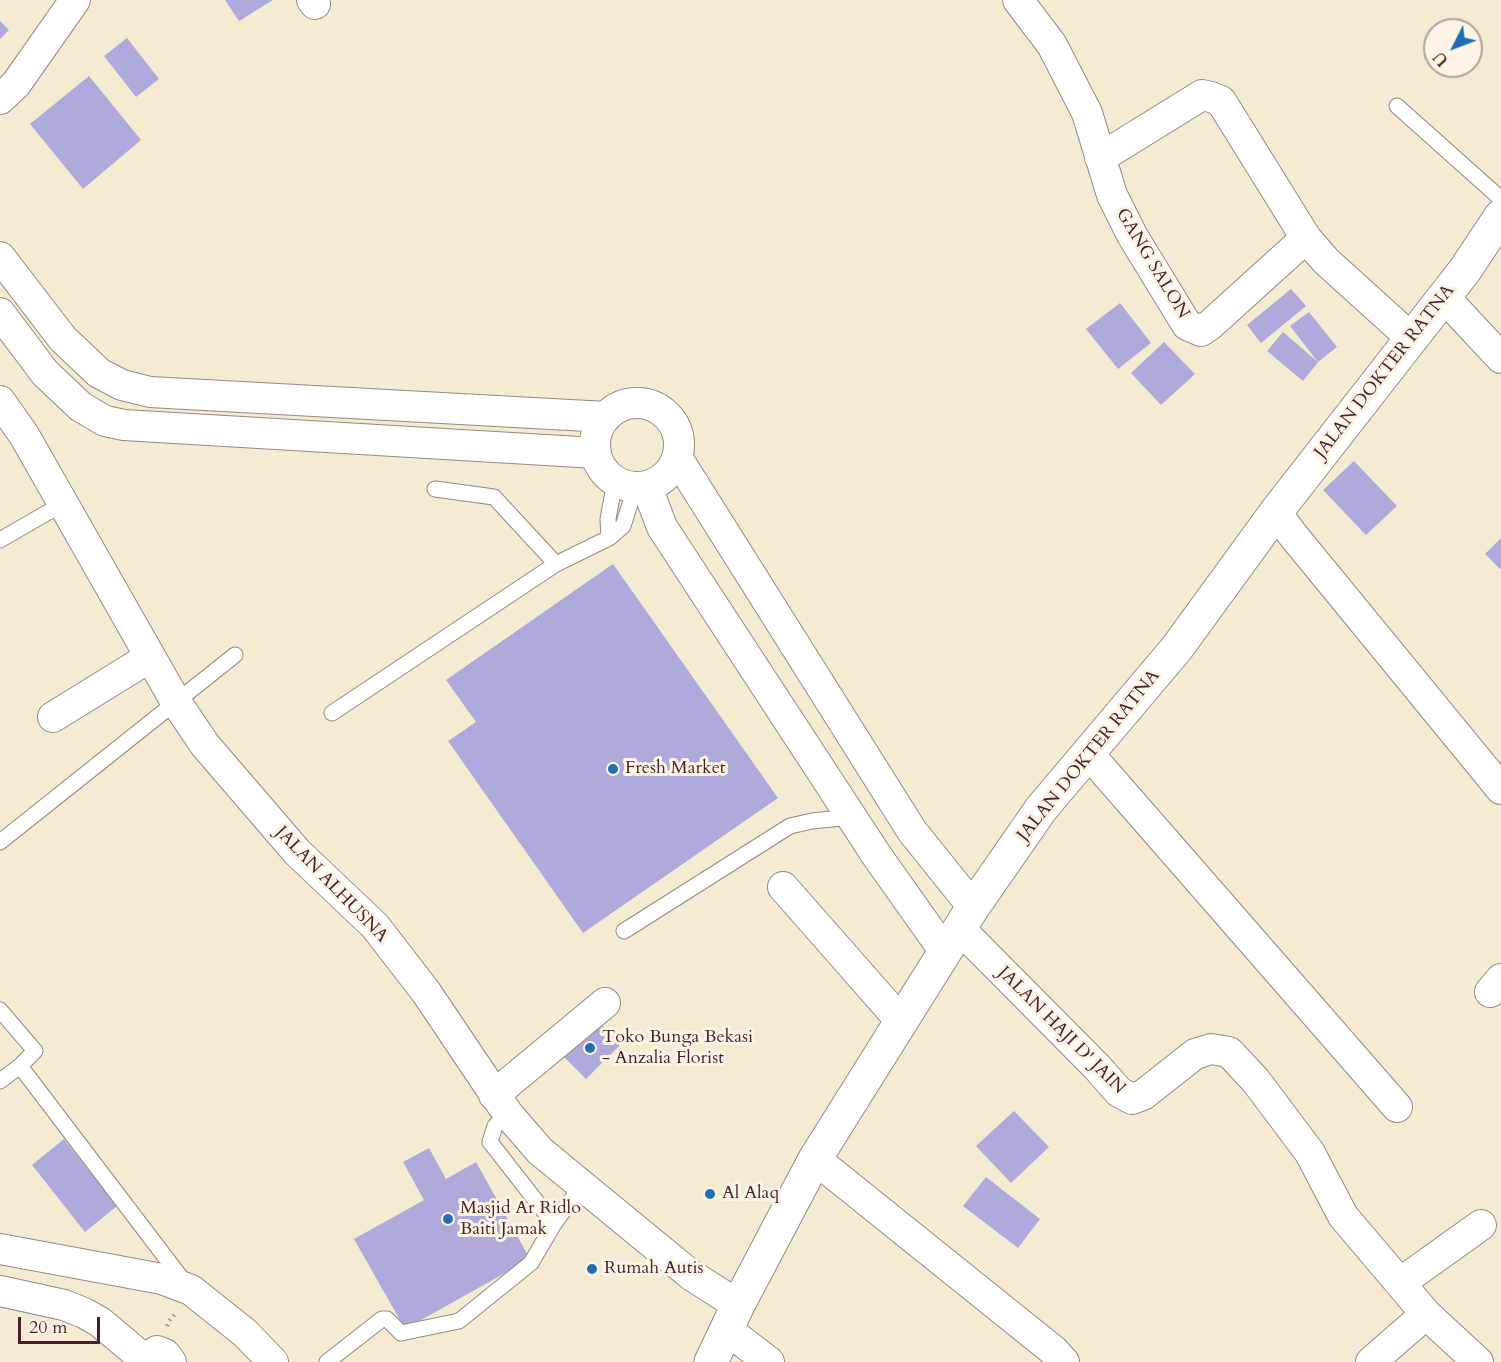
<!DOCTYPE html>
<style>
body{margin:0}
#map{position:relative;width:1501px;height:1362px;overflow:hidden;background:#f3ecd3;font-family:Cardo,serif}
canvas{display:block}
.north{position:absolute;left:1423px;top:18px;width:60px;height:60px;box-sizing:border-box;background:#fcf5e5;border:2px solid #b59f9b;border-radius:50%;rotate:228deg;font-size:16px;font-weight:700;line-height:24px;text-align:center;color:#4a1f2b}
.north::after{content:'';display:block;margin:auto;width:21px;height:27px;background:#1f6fb2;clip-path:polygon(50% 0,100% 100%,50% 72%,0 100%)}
.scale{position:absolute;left:18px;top:1317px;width:82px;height:27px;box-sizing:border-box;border:3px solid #4a1f2b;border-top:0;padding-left:8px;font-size:18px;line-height:21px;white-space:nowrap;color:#4a1f2b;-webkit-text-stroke:4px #fcf5e5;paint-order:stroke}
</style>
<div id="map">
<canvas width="1501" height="1362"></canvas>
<div class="north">U</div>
<div class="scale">20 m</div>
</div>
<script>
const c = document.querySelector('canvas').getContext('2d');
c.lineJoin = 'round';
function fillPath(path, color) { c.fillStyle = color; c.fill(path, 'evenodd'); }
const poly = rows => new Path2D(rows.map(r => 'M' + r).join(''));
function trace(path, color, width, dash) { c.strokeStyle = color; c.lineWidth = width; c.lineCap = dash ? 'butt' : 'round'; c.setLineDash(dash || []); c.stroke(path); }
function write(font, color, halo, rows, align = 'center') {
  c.font = font + ' Cardo,serif'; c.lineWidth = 6; c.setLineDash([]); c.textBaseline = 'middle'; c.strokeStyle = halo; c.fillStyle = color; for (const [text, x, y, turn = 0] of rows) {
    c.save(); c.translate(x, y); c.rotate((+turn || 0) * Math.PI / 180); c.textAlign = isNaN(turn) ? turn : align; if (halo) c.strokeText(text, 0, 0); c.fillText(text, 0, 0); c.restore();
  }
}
fillPath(poly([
 [225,0,273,0,239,21],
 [0,21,9,30,0,39],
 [127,38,159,79,136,97,104,56],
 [89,76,141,140,83,189,30,124],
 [1291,289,1306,306,1261,343,1247,325],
 [1120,303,1151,343,1118,369,1086,329],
 [1309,312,1337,347,1318,362,1290,326],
 [1283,332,1318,362,1303,381,1267,351],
 [1164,342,1195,374,1161,405,1131,373],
 [1354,461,1397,506,1366,535,1323,490],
 [1501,538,1501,570,1485,554],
 [613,564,778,798,583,933,448,741,476,722,446,680],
 [594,1017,621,1044,586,1079,559,1052],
 [1014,1111,1049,1147,1011,1183,976,1146],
 [64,1139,117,1206,85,1232,32,1165],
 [429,1148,446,1179,476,1162,530,1259,405,1329,354,1239,424,1200,403,1162],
 [986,1177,1040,1219,1018,1248,963,1206]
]), '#b0a9dc');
const service = poly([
 [1397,106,1501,199],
 [435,489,494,497,556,564],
 [609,538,608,519,615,481],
 [0,540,64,503],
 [332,713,556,564,609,538,623,526,635,488],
 [0,842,235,655],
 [624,931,790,826,812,821,851,817],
 [0,1010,35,1051,20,1066],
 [0,1081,20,1066,185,1283],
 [508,1114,495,1126,490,1142,554,1224],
 [327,1362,382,1319,387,1319,401,1333,459,1321,531,1263,554,1224,582,1185]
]);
const minor = poly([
 [312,0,315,4],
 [1018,0,1052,45,1087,113,1112,195,1132,235,1187,325,1201,331,1210,325,1306,238,1326,261,1411,338],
 [0,99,16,84,75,0],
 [1100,158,1202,95,1211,97,1221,101,1306,238],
 [0,257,63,339,99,373,122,385,150,392,606,417],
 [1444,297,1501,358],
 [0,313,45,373,81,407,105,421,124,425,596,453],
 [0,401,24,435,176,702,205,745,297,852,375,926,426,992,508,1114,540,1151,691,1275,738,1305],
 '595 445a42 42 0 1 1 84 0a42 42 0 1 1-84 0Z',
 [678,459,912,831,973,907],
 [647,487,662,527,877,856,945,952],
 [1276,512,1292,534,1501,789],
 [53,717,150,657],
 [1088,753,1397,1107],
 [783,887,900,1020],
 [960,929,1097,1067,1119,1092,1132,1099,1143,1095,1195,1054,1211,1049,1229,1052,1256,1081,1310,1153,1343,1216,1426,1314,1478,1362],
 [1490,992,1501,979],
 [494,1095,605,1003],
 [815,1159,1054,1351,1064,1362],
 [0,1249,162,1279,191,1290,245,1333,273,1362],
 [1400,1283,1481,1225],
 [0,1291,64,1305,84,1313,100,1322,144,1359],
 [726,1329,769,1362],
 [139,1362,157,1351,165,1354,171,1362],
 [1371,1362,1426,1314]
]);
const tertiary = poly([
 [711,1362,738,1305,815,1159,973,907,1041,809,1177,648,1276,512,1465,270,1501,216]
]);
trace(service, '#9e867f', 17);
trace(minor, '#9e867f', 32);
trace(tertiary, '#9e867f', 35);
trace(poly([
 [167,1326,169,1321,176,1313]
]), '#9e867f', 4, [1.5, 4.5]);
trace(service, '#fff', 15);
trace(minor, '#fff', 30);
trace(tertiary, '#fff', 33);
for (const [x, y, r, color] of [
 [613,769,6,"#1f6fb2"],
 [590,1048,6,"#1f6fb2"],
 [710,1194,6,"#1f6fb2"],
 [448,1219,6,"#1f6fb2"],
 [592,1269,6,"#1f6fb2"]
]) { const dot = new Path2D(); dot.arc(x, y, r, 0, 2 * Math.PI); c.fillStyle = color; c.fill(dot); trace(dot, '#fcf5e5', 2); }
write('18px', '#4a1f2b', '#fcf5e5', [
 ["GANG SALON",1152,264,59],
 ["JALAN DOKTER RATNA",1385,372,-52],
 ["JALAN DOKTER RATNA",1089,756,-51],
 ["JALAN ALHUSNA",331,885,46],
 ["JALAN HAJI D' JAIN",1061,1031,45]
]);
write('18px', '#4a1f2b', '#fcf5e5', [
 ["Fresh Market",625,769],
 ["Toko Bunga Bekasi",602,1038],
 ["- Anzalia Florist",602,1059],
 ["Al Alaq",722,1194],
 ["Masjid Ar Ridlo",460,1209],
 ["Baiti Jamak",460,1230],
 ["Rumah Autis",604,1269]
], 'left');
</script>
